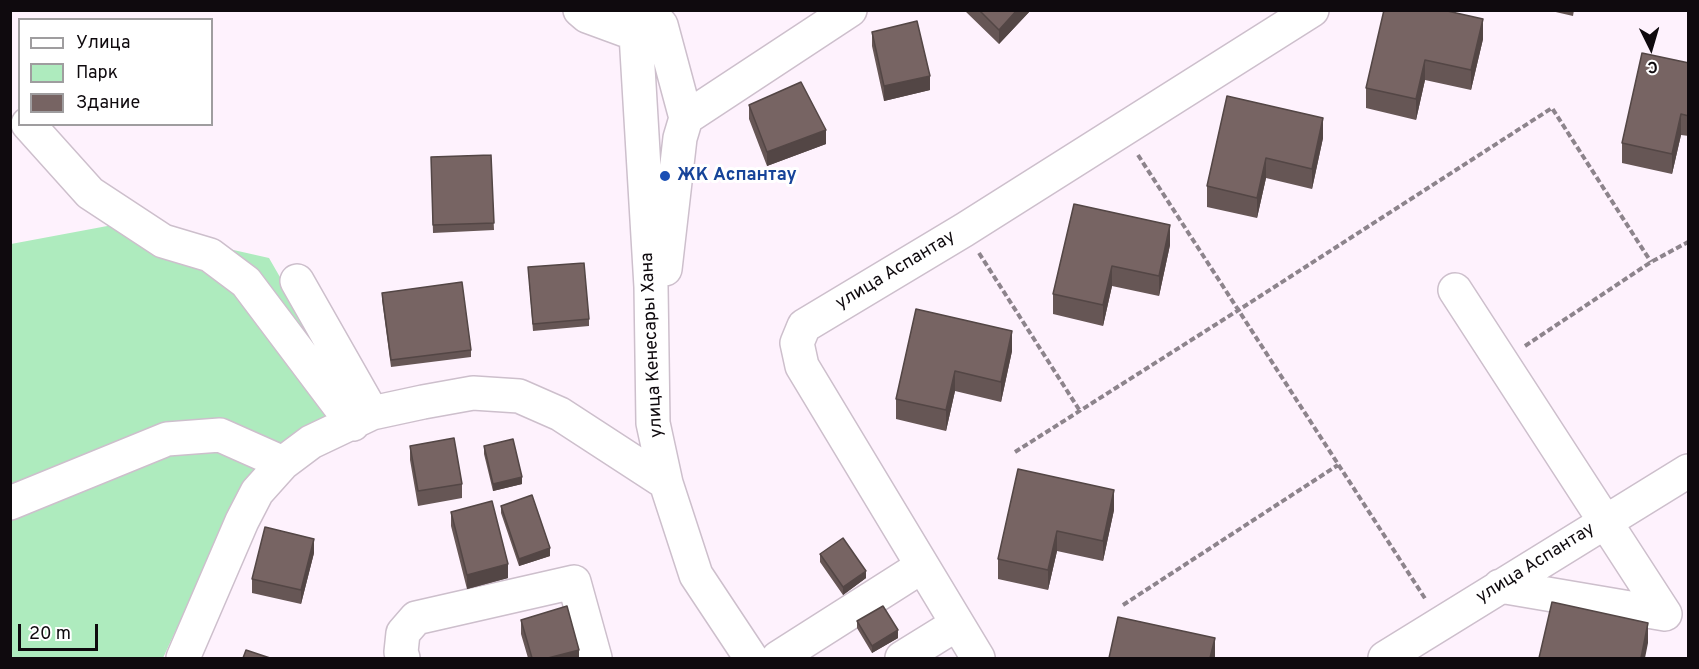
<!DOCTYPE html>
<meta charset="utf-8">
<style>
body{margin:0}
#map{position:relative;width:1699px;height:669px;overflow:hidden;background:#fef2fd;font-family:Overpass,sans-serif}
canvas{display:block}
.frame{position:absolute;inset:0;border:12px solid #0f0a0e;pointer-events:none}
.legend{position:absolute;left:18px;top:18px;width:195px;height:108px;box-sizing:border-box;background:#fff;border:2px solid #9f9d9f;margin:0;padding:8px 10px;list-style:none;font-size:18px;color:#0f0a0e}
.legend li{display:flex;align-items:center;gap:12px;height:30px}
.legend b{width:30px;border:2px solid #9f9d9f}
.north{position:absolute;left:1621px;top:18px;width:60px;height:60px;-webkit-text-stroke:4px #fff;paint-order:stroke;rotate:175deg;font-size:16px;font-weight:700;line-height:24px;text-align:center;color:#0f0a0e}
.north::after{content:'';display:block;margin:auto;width:21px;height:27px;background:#0f0a0e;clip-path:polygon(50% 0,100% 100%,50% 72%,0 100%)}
.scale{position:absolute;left:18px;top:624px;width:80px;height:27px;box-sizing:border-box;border:3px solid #0f0a0e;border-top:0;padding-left:8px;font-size:18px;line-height:21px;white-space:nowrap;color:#0f0a0e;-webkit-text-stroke:4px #fff;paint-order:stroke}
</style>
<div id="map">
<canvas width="1699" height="669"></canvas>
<div class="frame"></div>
<ul class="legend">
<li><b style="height:8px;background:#fff"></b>Улица</li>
<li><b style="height:16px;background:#aeebbe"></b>Парк</li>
<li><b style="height:16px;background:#776463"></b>Здание</li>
</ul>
<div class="north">С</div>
<div class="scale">20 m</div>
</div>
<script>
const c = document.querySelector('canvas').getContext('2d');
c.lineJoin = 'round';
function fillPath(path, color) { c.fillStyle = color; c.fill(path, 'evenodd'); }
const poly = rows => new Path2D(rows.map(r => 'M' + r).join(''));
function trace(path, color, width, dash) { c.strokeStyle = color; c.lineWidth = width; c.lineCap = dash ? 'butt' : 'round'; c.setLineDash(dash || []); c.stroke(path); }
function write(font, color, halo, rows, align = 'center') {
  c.font = font + ' Overpass,sans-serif'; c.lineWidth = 6; c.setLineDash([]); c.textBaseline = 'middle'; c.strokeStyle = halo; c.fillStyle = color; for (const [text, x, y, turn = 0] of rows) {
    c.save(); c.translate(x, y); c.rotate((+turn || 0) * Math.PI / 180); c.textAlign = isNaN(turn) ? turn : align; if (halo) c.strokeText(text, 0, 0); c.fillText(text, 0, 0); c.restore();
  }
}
fillPath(poly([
 [118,224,269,258,353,404,238,496,163,658,11,658,11,244]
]), '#aeebbe');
const minor = poly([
 [580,10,587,16,636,34],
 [638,10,636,34,651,287,653,423,666,483,696,575,751,658],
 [643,10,651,14,661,25,686,118],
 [28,124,90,193,163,241,210,255,246,282,353,424],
 [665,269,680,138,686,118,850,10],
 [297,281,372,413],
 [1455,290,1665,614,1500,586],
 [10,503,167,439,220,435,283,463],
 [183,658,242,521,257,492,283,463,311,442,372,413,423,402,473,393,519,396,560,414,666,483],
 [403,658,401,652,403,633,416,618,574,582,595,658],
 [778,658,921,567],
 [902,658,957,624],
 [978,658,802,366,797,343,804,326,964,230,1312,10],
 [1385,658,1688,471]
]);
trace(minor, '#cdbfcc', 36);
trace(poly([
 [1138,155,1426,600],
 [979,253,1080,411],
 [1525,346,1651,262,1688,242],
 [1015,452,1237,311,1552,108,1651,262],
 [1123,605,1338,465]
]), '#8d848c', 4, [6, 3]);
trace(minor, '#fff', 33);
fillPath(poly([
 [964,10,1031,10,999,44],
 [1384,10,1483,39,1471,90,1425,80,1416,120,1366,108,1366,88],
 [1547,10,1574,10,1573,16],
 [872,32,930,90,884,101,872,46],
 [1689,63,1689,136,1681,135,1672,174,1622,163,1622,143],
 [1227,96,1323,138,1312,189,1266,178,1257,218,1207,207,1207,186],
 [749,105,826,144,767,166,749,119],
 [491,155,494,230,433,233,431,157],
 [1074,204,1170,245,1159,296,1112,286,1103,326,1053,314,1053,294],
 [528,267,589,319,589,326,533,331],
 [382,293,471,350,471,357,391,367,382,300],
 [916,309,1012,351,1001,402,955,391,946,431,896,419,896,399],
 [410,446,462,484,462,498,418,506,410,460],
 [484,446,522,484,493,491,484,454],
 [1114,490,1114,510,1103,561,1057,551,1048,590,998,579,998,559],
 [501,506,550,556,519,566,501,513],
 [451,512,508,578,467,589,451,526],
 [314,553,301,604,252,593,252,579],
 [820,554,866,578,843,595,820,562],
 [521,620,579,658,528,658,521,634],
 [857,621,898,638,872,653,857,628]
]), '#665655');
fillPath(poly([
 [1017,10,1031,10,999,44,999,30],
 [1483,19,1483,39,1471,90,1471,70],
 [1425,60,1425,80,1416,120,1416,99],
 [930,76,930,90,884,101,884,86],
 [1681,114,1681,135,1672,174,1672,154],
 [1323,118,1323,138,1312,189,1312,169],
 [826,130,826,144,767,166,767,152],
 [1266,158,1266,178,1257,218,1257,198],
 [1170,225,1170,245,1159,296,1159,276],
 [1112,266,1112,286,1103,326,1103,305],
 [1012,331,1012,351,1001,402,1001,382],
 [955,371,955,391,946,431,946,410],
 [522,477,522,484,493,491,493,484],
 [1114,490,1114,510,1103,561,1103,541],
 [1057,531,1057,551,1048,590,1048,570],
 [314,539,314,553,301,604,301,590],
 [550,548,550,556,519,566,519,559],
 [508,564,508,578,467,589,467,575],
 [866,571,866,578,843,595,843,587],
 [1648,623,1648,643,1645,658,1641,658],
 [898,630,898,638,872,653,872,646],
 [1215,638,1215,658,1210,658],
 [579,650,579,658,548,658]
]), '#534645');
const building = poly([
 [979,10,1017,10,999,30,979,10],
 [1384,10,1443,10,1483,19,1471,70,1425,60,1416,99,1366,88,1384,10],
 [917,21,930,76,884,86,872,32,917,21],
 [1642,53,1689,63,1689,116,1681,114,1672,154,1622,143,1642,53],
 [801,82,826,130,767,152,749,105,801,82],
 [1227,96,1323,118,1312,169,1266,158,1257,198,1207,186,1227,96],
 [491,155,494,223,433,225,431,157,491,155],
 [1074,204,1170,225,1159,276,1112,266,1103,305,1053,294,1074,204],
 [584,263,589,319,533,324,528,267,584,263],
 [462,282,471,350,391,360,382,293,462,282],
 [916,309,1012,331,1001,382,955,371,946,410,896,399,916,309],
 [454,438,462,484,418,491,410,446,454,438],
 [513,439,522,477,493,484,484,446,513,439],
 [1018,469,1114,490,1103,541,1057,531,1048,570,998,559,1018,469],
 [532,495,550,548,519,559,501,506,532,495],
 [492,501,508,564,467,575,451,512,492,501],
 [265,527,314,539,301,590,252,579,265,527],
 [843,538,866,571,843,587,820,554,843,538],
 [1552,602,1648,623,1641,658,1539,658,1552,602],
 [567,606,579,650,548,658,532,658,521,620,567,606],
 [883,606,898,630,872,646,857,621,883,606],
 [1118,617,1215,638,1210,658,1109,658,1118,617],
 [246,650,270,658,243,658,246,650]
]);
fillPath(building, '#776463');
trace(building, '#534645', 1.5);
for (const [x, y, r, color] of [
 [665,176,6,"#1a4fb4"]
]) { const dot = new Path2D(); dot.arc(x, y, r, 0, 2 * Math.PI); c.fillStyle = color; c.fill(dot); trace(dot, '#fff', 2); }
write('bold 18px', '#164399', '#fff', [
 ["ЖК Аспантау",677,176]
], 'left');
write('18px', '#0f0a0e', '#fff', [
 ["улица Аспантау",896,271,-31],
 ["улица Кенесары Хана",653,345,-93],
 ["улица Аспантау",1536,564,-32]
]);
</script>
